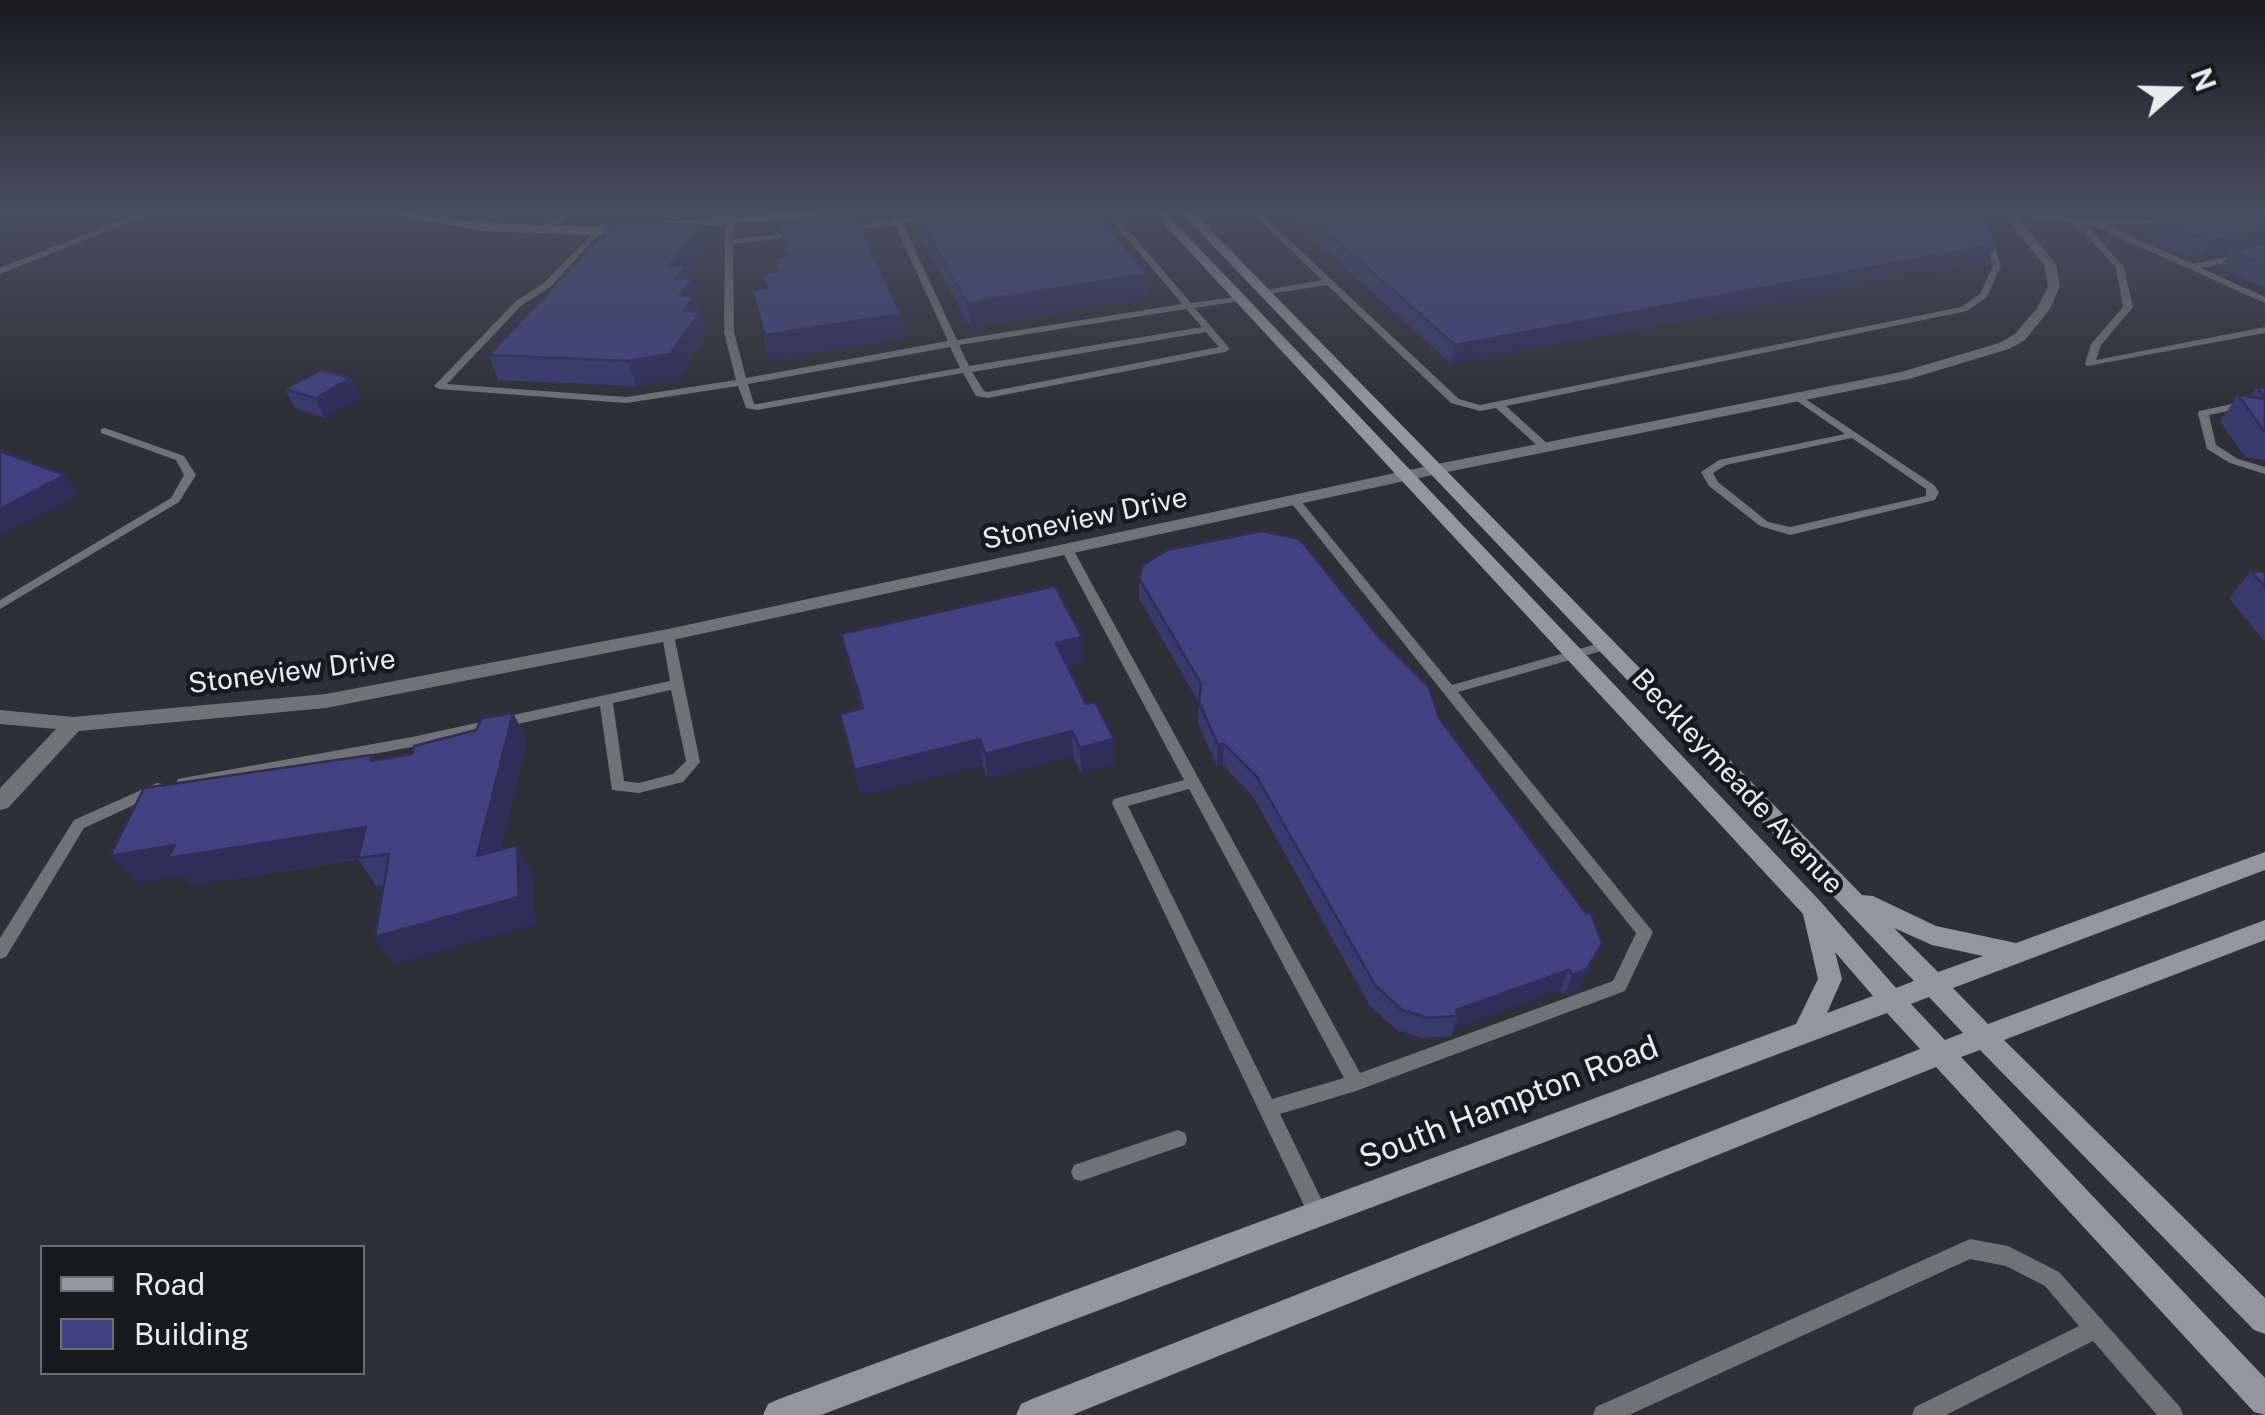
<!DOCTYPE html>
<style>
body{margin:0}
#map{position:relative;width:2265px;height:1415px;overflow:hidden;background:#2f3037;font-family:"Public Sans",sans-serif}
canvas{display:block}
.legend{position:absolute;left:40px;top:1245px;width:325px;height:130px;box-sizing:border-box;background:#18191c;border:2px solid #6c6d70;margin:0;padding:12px 18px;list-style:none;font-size:30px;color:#eaebef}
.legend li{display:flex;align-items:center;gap:20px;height:50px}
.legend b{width:50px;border:2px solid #6c6d70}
.north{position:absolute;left:2125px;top:40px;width:100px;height:100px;-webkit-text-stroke:8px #18191c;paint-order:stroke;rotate:70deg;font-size:28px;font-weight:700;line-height:40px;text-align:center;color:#eaebef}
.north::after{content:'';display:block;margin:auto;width:35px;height:45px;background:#eaebef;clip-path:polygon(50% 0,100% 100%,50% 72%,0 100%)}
</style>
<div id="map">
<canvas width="2265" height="1415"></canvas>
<ul class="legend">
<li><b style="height:12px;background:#95969c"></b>Road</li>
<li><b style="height:28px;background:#41427f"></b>Building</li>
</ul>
<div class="north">N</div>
</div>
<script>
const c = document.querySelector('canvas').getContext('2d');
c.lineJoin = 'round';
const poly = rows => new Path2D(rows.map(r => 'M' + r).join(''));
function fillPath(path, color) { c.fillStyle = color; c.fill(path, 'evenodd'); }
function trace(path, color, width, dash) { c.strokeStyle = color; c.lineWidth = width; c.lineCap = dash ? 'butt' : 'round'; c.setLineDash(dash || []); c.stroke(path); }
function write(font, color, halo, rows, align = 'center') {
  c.font = font + ' "Public Sans",sans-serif'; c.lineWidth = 9; c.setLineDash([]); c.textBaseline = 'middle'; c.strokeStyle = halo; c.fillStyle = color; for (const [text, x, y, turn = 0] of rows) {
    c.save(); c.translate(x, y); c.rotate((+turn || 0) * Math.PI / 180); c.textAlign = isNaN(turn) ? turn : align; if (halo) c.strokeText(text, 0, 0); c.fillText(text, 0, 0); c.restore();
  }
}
fillPath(poly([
 [146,211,157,211,0,274,0,268,146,211],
 [443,211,453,211,435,222,428,220,443,211],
 [565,211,574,211,549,231,543,231,543,227,565,211],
 [889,211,897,211,901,219,932,216,936,218,903,224,957,340,1182,304,1104,211,1112,211,1191,303,1242,296,1244,298,1239,301,1195,308,1230,349,1225,352,988,398,976,396,963,373,757,410,746,408,738,386,626,403,439,389,434,386,516,301,544,283,597,229,600,229,600,233,550,287,522,305,447,384,626,397,736,380,724,332,725,222,729,220,733,222,733,239,798,232,802,234,798,236,733,244,734,332,746,378,948,341,895,225,844,231,840,229,844,227,893,220,889,211],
 [1186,309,1202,327,969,366,959,345,1186,309],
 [1206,332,1219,347,988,392,984,391,972,372,1206,332],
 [950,347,960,368,757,404,754,404,748,384,950,347],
 [1250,211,1258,211,1459,399,1480,405,1961,307,1980,294,1993,266,1984,238,1963,211,1971,211,1991,236,2001,266,1987,297,1967,311,1506,406,1550,446,1550,450,1546,451,1542,450,1496,408,1480,411,1451,403,1327,285,1263,295,1263,291,1266,290,1322,280,1250,211],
 [2004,211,2068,216,2096,221,2170,219,2171,221,2167,223,2105,225,2193,264,2265,249,2265,255,2201,268,2265,297,2265,303,2091,225,2083,224,2090,228,2124,268,2133,307,2101,345,2096,360,2265,327,2265,333,2087,366,2085,364,2091,344,2123,307,2116,268,2084,232,2069,222,2007,214,2004,211],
 [1798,394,1934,485,1939,492,1935,500,1790,535,1760,526,1709,486,1701,472,1719,460,1845,434,1794,399,1794,395,1798,394],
 [1852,438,1926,489,1926,496,1790,527,1768,522,1718,482,1713,473,1726,465,1852,438],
 [2265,397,2265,403,2209,415,2216,445,2238,459,2265,467,2265,474,2230,463,2207,449,2198,413,2199,411,2265,397],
 [105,428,184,456,196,475,179,502,0,609,0,600,171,498,184,475,176,460,101,433,101,429,105,428],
 [1296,499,1300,500,1452,685,1607,641,1612,642,1614,645,1612,648,1458,692,1653,932,1625,991,1356,1091,1280,1114,1329,1215,1326,1222,1319,1225,1312,1222,1112,803,1114,799,1184,780,1062,551,1064,548,1072,548,1074,551,1360,1073,1613,981,1636,933,1292,504,1292,500,1296,499],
 [1189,789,1344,1078,1272,1099,1128,806,1189,789],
 [668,631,674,635,700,762,683,782,639,793,612,790,600,706,412,747,183,788,178,787,176,783,178,779,183,778,412,737,670,681,662,635,668,631],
 [671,690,686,761,673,774,639,783,624,781,613,703,671,690],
 [157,783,162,784,164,788,162,792,84,828,6,957,0,959,0,938,74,820,157,783],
 [1178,1130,1185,1133,1187,1139,1185,1145,1081,1181,1074,1179,1071,1172,1074,1165,1178,1130],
 [1970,1239,2008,1246,2059,1272,2180,1407,2183,1415,2157,1415,2093,1341,1946,1415,1912,1415,1915,1407,2079,1326,2045,1286,2006,1266,1970,1259,1629,1415,1593,1415,1596,1407,1970,1239]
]), '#717275');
fillPath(poly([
 [2000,211,2012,211,2056,264,2060,286,2050,309,2025,340,2009,349,1909,379,1437,474,668,641,326,708,79,731,8,808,0,810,0,788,56,729,0,724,0,710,73,717,326,694,668,629,1437,464,1901,372,1999,343,2015,334,2037,308,2048,286,2044,265,2000,211]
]), '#717275');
fillPath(poly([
 [370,211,398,211,483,223,597,227,632,224,638,228,632,232,597,235,483,231,370,211],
 [802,211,849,211,843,214,661,230,655,226,661,222,802,211],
 [1152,211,1164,211,1820,901,1896,988,1914,981,1180,211,1192,211,1862,895,1873,896,1936,926,2016,943,2265,852,2265,870,1953,988,1988,1024,2265,920,2265,940,2004,1040,2265,1298,2265,1334,2254,1330,1980,1050,1961,1057,2265,1378,2265,1415,2254,1412,1936,1067,1072,1415,1016,1415,1021,1404,1032,1399,1920,1049,1887,1013,821,1415,763,1415,768,1404,779,1399,1796,1024,1818,979,1803,914,1152,211],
 [1894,928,1932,945,1983,956,1938,972,1894,928],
 [1835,952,1873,996,1827,1013,1842,979,1835,952],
 [1929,997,1963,1033,1945,1040,1911,1004,1929,997]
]), '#95969c');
fillPath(poly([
 [914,211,1094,211,1147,274,1147,298,998,322,971,328,916,230],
 [1289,211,1967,211,1996,244,1987,262,1451,364,1289,216],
 [2154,219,2265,222,2265,288,2220,268,2229,253,2199,259,2144,236],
 [778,222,905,338,770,360,752,290,766,288,762,274,777,271,774,257,786,255],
 [709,248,688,274,699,303,698,305,706,336,677,379,636,386,498,380,489,355],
 [351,378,360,398,325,418,295,408,285,389],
 [2257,387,2265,388,2265,460,2245,457,2220,421,2238,395,2250,397],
 [2251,571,2265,572,2265,642,2229,598],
 [1139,578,1439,718,1592,963,1578,990,1564,995,1560,990,1453,1029,1451,1036,1422,1038,1397,1030,1370,1006,1254,798,1223,765,1217,766,1198,723,1199,703,1139,598],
 [841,634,1083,663,1068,666,1086,704,1114,739,1114,764,1081,773,1073,756,988,779,983,765,861,795,840,714,861,708,847,659],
 [513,713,527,740,501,849,532,872,535,924,395,964,375,937,384,885,376,886,358,859,192,885,183,875,135,883,375,760,412,754,476,730]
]), '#38396d');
fillPath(poly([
 [22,211,79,211,0,240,0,219],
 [703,225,709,248,688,274,690,282,693,279,699,303,698,305,706,336,677,379,636,386,628,361,670,265],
 [2265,231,2265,247,2231,250,2229,253,2199,259,2210,241],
 [1996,244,1987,262,1451,364,1455,345],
 [1147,274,1147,298,998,322,971,328,968,304,996,298],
 [901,314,905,338,770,360,765,335],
 [351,378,360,398,325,418,315,398],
 [65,475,79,495,0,537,0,509],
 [1082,637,1083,663,1058,668,1056,643],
 [513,713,527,740,493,883,477,856],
 [1072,731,1073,756,988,779,985,754],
 [980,739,983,765,861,795,855,770],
 [1114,739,1114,764,1081,773,1080,748],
 [1224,744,1223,765,1217,766,1218,745],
 [366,827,384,854,192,885,183,875,135,883,110,856,175,845],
 [517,845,532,872,535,924,395,964,375,937],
 [1602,943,1578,990,1564,995,1573,975],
 [1569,970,1560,990,1453,1029,1458,1016,1456,1010]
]), '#2e2e59');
const building = poly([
 [0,211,22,211,0,219,0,211],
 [916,211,1094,211,1147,274,996,298,968,304,916,211],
 [1303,211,1967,211,1988,221,1996,244,1455,345,1303,211],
 [2200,211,2237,211,2265,222,2265,231,2210,241,2154,219,2200,211],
 [853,212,901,314,765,335,752,290,767,288,762,274,779,271,774,257,790,255,778,222,853,212],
 [615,222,703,225,670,265,686,266,676,278,693,279,680,295,695,296,684,311,700,312,670,354,628,361,489,355,615,222],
 [2265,244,2265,265,2231,250,2265,244],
 [321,370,351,378,315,398,285,389,321,370],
 [2257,387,2265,388,2265,398,2257,387],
 [2238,395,2265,399,2265,431,2264,431,2238,395],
 [0,451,65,475,0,509,0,451],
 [1262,531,1296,538,1303,543,1378,636,1429,687,1439,718,1586,913,1591,913,1602,943,1587,969,1573,975,1569,970,1456,1010,1458,1016,1428,1018,1402,1010,1375,985,1257,777,1224,744,1218,745,1199,702,1201,684,1139,578,1143,565,1167,550,1262,531],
 [2251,571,2265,572,2265,587,2251,571],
 [1055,586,1082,637,1056,643,1086,704,1095,702,1114,739,1080,748,1072,731,985,754,980,739,855,770,840,714,863,708,841,634,1055,586],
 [513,713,477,856,517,845,519,897,375,937,389,854,358,858,366,827,168,858,175,845,110,856,144,788,371,755,371,761,412,754,414,746,476,730,482,718,513,713]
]);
fillPath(building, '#41427f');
trace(building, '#2e2e59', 2.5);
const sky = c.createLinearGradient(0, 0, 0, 409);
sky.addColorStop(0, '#1a1a1e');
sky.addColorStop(0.52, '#474e5e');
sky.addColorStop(1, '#474e5e00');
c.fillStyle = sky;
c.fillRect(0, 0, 2265, 409);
write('28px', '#eaebef', '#18191c', [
 ["Stoneview Drive",1085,519,-12],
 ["Stoneview Drive",292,672,-7],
 ["Beckleymeade Avenue",1737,782,47]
]);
write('32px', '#eaebef', '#18191c', [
 ["South Hampton Road",1509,1103,-21]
]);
</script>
